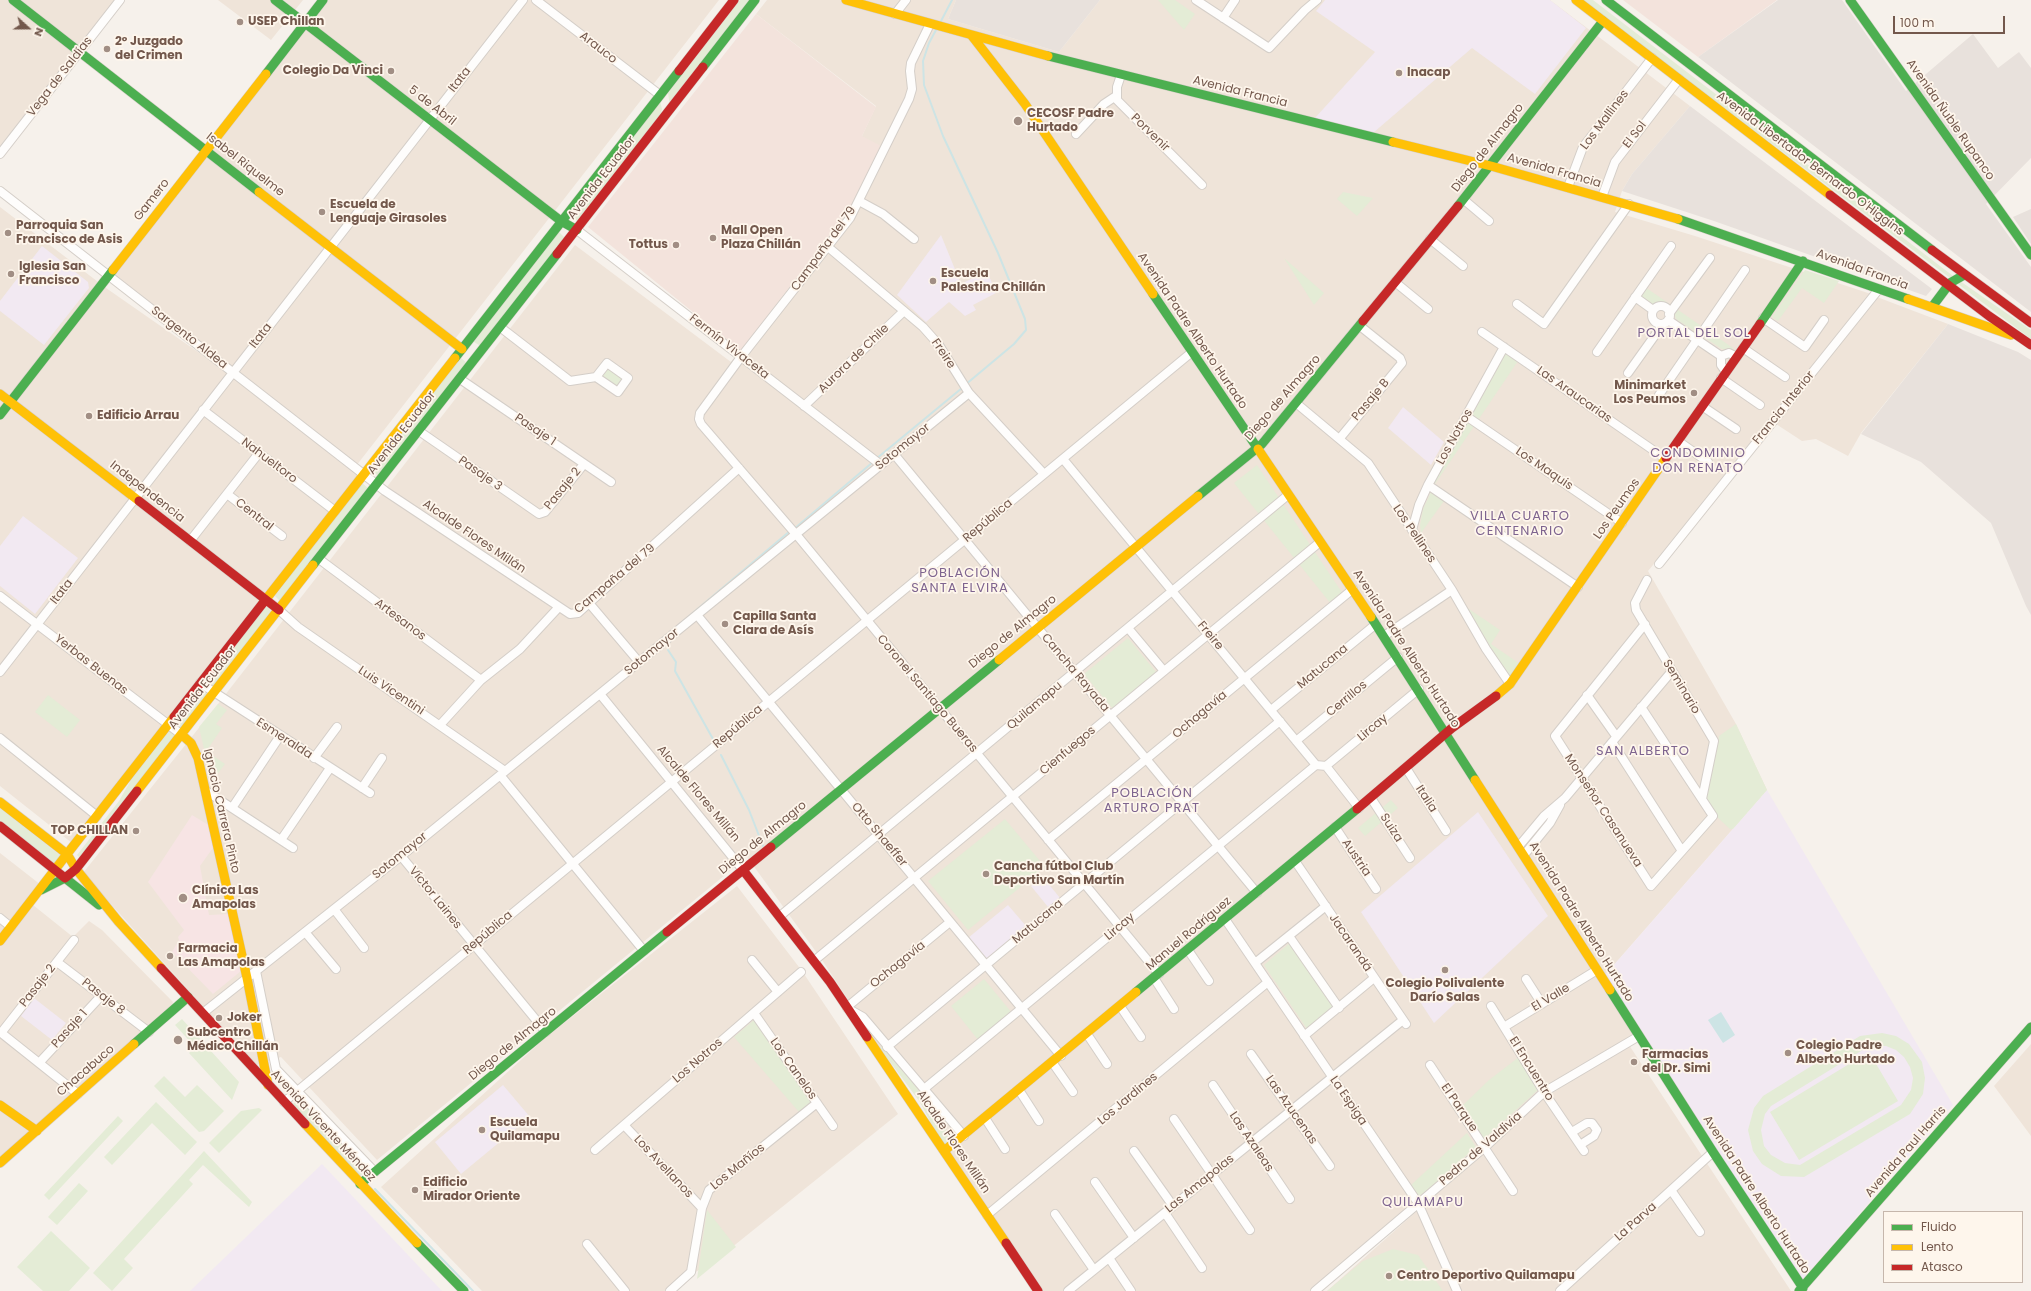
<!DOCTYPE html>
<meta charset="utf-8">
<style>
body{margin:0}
#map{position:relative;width:2031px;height:1291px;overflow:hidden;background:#f6f1eb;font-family:Poppins,sans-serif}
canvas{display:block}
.legend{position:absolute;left:1883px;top:1211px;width:140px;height:72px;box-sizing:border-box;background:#fef6ec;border:1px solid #c6b7ac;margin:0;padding:5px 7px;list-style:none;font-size:12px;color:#73584c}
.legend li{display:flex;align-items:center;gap:8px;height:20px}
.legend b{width:20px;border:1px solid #c6b7ac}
.north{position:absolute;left:8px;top:8px;width:40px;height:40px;-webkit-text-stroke:3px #fef6ec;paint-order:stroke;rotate:111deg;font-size:11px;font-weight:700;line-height:16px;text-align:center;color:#73584c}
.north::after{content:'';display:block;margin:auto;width:14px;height:18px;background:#73584c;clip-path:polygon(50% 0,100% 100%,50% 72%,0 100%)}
.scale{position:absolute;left:1893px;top:16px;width:112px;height:18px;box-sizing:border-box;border:2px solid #73584c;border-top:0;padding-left:5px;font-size:12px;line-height:14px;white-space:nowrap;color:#73584c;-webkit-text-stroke:3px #fef6ec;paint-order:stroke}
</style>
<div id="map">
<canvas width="2031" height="1291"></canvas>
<ul class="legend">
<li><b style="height:5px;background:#4caf50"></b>Fluido</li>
<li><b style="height:5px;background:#ffc107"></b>Lento</li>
<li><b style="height:5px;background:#c62828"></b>Atasco</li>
</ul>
<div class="north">N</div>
<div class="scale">100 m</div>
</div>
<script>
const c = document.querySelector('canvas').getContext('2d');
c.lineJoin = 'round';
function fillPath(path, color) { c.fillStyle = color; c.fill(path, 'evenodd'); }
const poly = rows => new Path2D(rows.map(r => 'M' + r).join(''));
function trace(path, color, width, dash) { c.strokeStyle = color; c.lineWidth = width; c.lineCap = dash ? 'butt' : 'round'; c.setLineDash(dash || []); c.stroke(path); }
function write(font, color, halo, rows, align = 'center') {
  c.font = font + ' Poppins,sans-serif'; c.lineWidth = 3.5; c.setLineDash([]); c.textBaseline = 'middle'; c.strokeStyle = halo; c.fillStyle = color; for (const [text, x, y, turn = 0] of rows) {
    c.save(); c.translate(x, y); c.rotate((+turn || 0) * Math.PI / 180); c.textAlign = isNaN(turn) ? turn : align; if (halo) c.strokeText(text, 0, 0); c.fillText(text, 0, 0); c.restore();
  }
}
fillPath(poly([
 [0,0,115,0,0,146],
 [218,0,303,0,271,40],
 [328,0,719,0,356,466,112,277],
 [767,0,956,0,948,19,1059,52,1100,0,1550,0,1690,106,1632,174,1622,191,1615,212,1695,236,1871,294,1758,438,1648,571,1736,724,1767,790,1606,974,1640,1029,1538,1096,1409,1211,1310,1291,1043,1291,944,1147,920,1102,880,1048,822,960,747,857,377,1160,281,1057,256,1065,83,873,218,704,575,245,731,362,741,351,852,205,862,136,876,106,756,14],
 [0,207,106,288,231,375,359,476,72,843,0,786],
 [1877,297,1948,324,1861,433,1848,456,1816,439,1802,441,1776,424],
 [0,853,41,885,28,901,73,937,89,921,102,930,173,1002,172,1006,0,1160],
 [737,886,802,971,898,1114,731,1248,668,1291,482,1291,381,1187,544,1039],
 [2031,1044,2031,1136,1994,1086],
 [1629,1045,1791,1291,1327,1291,1544,1098]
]), '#efe4d9');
fillPath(poly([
 [1623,0,1777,0,1698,57],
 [756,14,876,107,862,136,881,146,852,205,741,351,588,227]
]), '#f3e3dc');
fillPath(poly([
 [956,0,1100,0,1059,52,948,19],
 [1778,0,1842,0,1906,91,1973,34,1998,68,2019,52,2031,68,2031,158,1986,204,2031,267,2031,312,1698,57],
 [1690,106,1768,165,1932,289,1926,296,1714,221,1622,191,1632,174],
 [2031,209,2031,244,2013,217],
 [1948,324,2018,352,2031,360,2031,615,2026,606,1991,523,1921,462,1861,434]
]), '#e8e1dc');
fillPath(poly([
 [1325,0,1550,0,1586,28,1535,94,1472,48,1373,133,1314,119,1375,52,1316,11],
 [941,235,961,284,987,271,996,293,973,305,976,310,965,316,949,302,926,322,897,295],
 [42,246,88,282,89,288,44,345,0,311,0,301],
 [1403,407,1444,442,1431,465,1388,428],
 [23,516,78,558,35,614,0,586,0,546],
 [1767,790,1953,1105,1802,1280,1668,1076,1606,974],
 [1478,812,1548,916,1434,1023,1361,912],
 [1042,876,1060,898,1048,907,1031,886],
 [1008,905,1026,926,986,960,968,938],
 [34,998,66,1023,52,1040,21,1016],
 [503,1085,530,1117,461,1174,435,1142],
 [322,1164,442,1291,190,1291]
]), '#f2e9f2');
fillPath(poly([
 [192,815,210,826,215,845,200,866,209,915,229,914,241,971,213,994,172,952,179,940,178,937,184,930,148,882]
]), '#f7e4e4');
fillPath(poly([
 [740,0,751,0,670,106,668,93],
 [1158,0,1175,0,1195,14,1184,30],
 [1581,0,1593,0,1957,279,2031,330,2031,339],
 [660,101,662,109,659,119,580,223,571,216],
 [1343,192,1373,198,1357,216,1337,199],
 [557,230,567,240,482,347,471,340],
 [1284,258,1324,293,1314,305],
 [1805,270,1839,281,1824,303,1802,288,1778,321,1772,317],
 [1645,287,1733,348,1732,350,1722,349,1676,319,1674,313,1669,307,1663,303,1651,306,1639,297],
 [1505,352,1518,361,1435,484,1433,482],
 [461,358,469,365,381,478,372,471],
 [607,366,624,378,617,389,600,376],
 [1257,465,1343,594,1331,604,1234,483],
 [361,482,370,490,282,603,275,596],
 [1431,492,1444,501,1421,533,1420,525,1423,509],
 [1460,603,1500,630,1491,644,1520,664,1510,679],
 [266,606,274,614,215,691,206,684],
 [1128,638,1156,672,1112,708,1084,674],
 [202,689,208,695,81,859,77,855,119,801,131,780],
 [48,695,80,720,67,737,35,712],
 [218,704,227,710,216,724,222,728,205,753,199,727],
 [1736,724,1767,790,1733,829,1730,829,1716,816,1706,801,1719,736],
 [209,753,225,764,213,780],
 [1391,800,1398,808,1365,836,1358,828],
 [0,808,61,856,54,864,0,822],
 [1005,819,1045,867,968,930,928,881],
 [1291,942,1334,1007,1307,1029,1264,965],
 [984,979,1012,1013,979,1041,951,1006],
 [182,1019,239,1082,232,1100,189,1053,195,1047,175,1025],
 [754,1020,812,1102,799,1112,734,1037],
 [1882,1033,1896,1036,1909,1044,1922,1062,1925,1078,1923,1094,1910,1114,1804,1177,1781,1176,1762,1164,1753,1151,1748,1130,1754,1108,1763,1096,1860,1036],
 [1876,1046,1886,1046,1896,1050,1904,1057,1910,1067,1913,1078,1911,1090,1901,1105,1800,1165,1785,1163,1771,1155,1764,1146,1761,1130,1765,1114,1771,1106,1866,1048],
 [883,1045,925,1098,953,1140,944,1147,920,1102,880,1048],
 [1869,1052,1898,1101,1799,1160,1770,1112],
 [1519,1057,1539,1089,1484,1139,1462,1106,1489,1080],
 [164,1076,185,1097,197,1085,224,1111,204,1131,199,1132,154,1086],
 [300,1096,368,1169,360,1176,293,1104],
 [156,1102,197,1142,185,1155,152,1123,112,1165,104,1157],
 [259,1108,262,1110,219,1153,209,1143,241,1111],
 [118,1116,123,1121,49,1200,44,1195],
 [1467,1133,1476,1147,1418,1198,1411,1185],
 [204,1151,252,1202,249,1207,203,1165,189,1180,193,1184,124,1259,133,1268,112,1291,93,1273],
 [79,1183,88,1191,57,1225,48,1217],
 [707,1210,736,1247,697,1279],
 [51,1231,90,1268,69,1291,43,1291,17,1267],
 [1393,1249,1418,1255,1443,1291,1327,1291,1363,1261]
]), '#e4ecd6');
fillPath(poly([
 [1721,1012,1735,1035,1723,1043,1708,1020]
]), '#cde4e5');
trace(poly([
 [940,23,952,0],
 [936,30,929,43,923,61,924,85,943,136,998,253,1025,319,1026,330,1014,344,965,385],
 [876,459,962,388],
 [794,529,873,462],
 [668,634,790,531],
 [668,650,676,662,675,671,713,739],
 [721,755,749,810,763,846],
 [375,1189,473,1291]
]), '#cde4e5', 2);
const street = poly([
 [536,0,660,95],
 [1196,0,1269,48,1305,10,1317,0],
 [895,14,906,0],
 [1223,18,1235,0],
 [930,24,911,63,910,71,912,89,909,99,850,218,741,357,700,413,699,419,701,424,800,539,1159,974],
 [1121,75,1117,87,1117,100,1202,185],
 [1076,134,1104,104,1116,96],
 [0,154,120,0],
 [1568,187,1583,147,1652,58],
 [0,191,385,491,570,614,578,613,589,603,739,468],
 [1602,197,1615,162,1679,79],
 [1463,199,1489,221],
 [859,201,883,214,914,239],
 [577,230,881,465],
 [1430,239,1463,266],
 [828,247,923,327,939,345,969,393,1044,474],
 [1395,282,1428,309],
 [1635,297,1653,310],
 [1517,304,1544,324,1629,204],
 '1652 315a9 9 0 1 1 18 0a9 9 0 1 1-18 0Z',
 [1669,314,1710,258],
 [1763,318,1805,347,1824,320],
 [1668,320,1721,356],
 [500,327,570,381,596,377,618,392,628,378,607,363,596,377],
 [1482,332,1666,459],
 [1743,348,1785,377],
 [1597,352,1671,246],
 [1726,372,1721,365,1721,356,1729,353,1737,357],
 [1628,373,1663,324],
 [1721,378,1760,405],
 [460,379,611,482],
 [1659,395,1745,270],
 [1296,403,1368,463,1452,590,1486,649,1510,684],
 [804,406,904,311],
 [1702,406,1736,429],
 [203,410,335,511],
 [1466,416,1622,523],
 [419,431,539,514,545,512,584,464],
 [1340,438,1402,363,1400,358,1360,326],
 [1678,441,1708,462],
 [894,454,1257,893],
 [1063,459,1316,765,1326,766,1359,808],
 [1428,485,1578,587],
 [227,494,282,536],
 [1412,530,1419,505,1428,485,1504,347],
 [190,541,259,453],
 [319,559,481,680],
 [1659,564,1879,289],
 [1647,580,1635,603,1636,610,1714,741,1702,799],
 [0,596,182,735],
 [589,603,639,662],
 [279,610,298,627,505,771],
 [697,615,1061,1056],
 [1128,628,1164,671],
 [1384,636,1452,590],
 [0,672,523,0],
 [200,683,370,793],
 [600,694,743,870],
 [1587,695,1616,736],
 [1641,707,1713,816,1651,886,1555,736,1645,624],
 [1271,710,1376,624],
 [440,725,481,680,520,649,558,608],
 [0,738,97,816],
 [1296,741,1398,657],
 [1612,742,1682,851],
 [314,758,337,727],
 [1326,766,1419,689],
 [1406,768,1446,831],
 [500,775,644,951],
 [362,788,382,758],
 [206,791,293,848],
 [1371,798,1410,858],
 [232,808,280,736],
 [1335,827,1376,889],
 [281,840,330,768],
 [1048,840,1353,589],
 [1519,846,1544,816,1565,798,1672,671],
 [1524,855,1550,823,1560,805],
 [401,856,546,1032],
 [1295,861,1406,1024],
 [334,909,364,948],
 [780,916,1288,495],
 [0,918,11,927],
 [1225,919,1418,1203,1457,1291],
 [305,932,336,969],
 [1289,936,1339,1008],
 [1188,950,1209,981],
 [752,960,778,992],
 [815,960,1320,542],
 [57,962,149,1032],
 [1255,963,1326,906],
 [256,971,276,1069,375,1172],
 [1154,978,1174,1009],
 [1526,979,1542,1004],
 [1120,1006,1141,1037],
 [1491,1006,1544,1092,1584,1151],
 [847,1007,950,922],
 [847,1008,863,1017,964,1136],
 [203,1013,401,856,969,393],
 [754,1013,833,1126],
 [1504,1027,1597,970],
 [0,1032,78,1094],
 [1,1033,74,940],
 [1087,1034,1107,1064],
 [1304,1036,1374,978],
 [887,1047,1280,721],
 [1251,1054,1330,1166],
 [1052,1062,1073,1092],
 [39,1063,101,996],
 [1430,1065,1513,1191],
 [1213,1085,1290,1199],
 [924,1089,1316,765],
 [1019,1090,1039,1121],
 [284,1102,1192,352],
 [985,1118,1005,1149],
 [1174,1119,1250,1230],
 [624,1125,702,1208],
 [1572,1132,1587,1123,1592,1123,1597,1130,1594,1136,1580,1145],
 [595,1150,801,972],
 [1134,1151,1173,1206],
 [1095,1182,1134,1238],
 [1671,1190,1700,1232],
 [1165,1213,1202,1268],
 [1055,1214,1094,1270],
 [987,1215,1268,982],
 [587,1244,625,1291],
 [1109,1258,1131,1291],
 [670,1291,691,1272,702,1208,709,1190,817,1103],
 [1068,1291,1403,1020],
 [1315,1291,1485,1147,1544,1092,1639,1036],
 [1560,1291,1713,1152]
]);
const fast = poly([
 [13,0,259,192],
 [275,0,561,221,577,230],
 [1606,0,1932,250],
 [1850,0,2031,255],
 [1048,56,1393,142],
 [703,67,755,0],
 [266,74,323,0],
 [1458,206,1603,21],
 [1678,219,1908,299],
 [1153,294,1258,449],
 [1932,307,1950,283,1964,275],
 [1760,324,1803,261],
 [455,358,679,71],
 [0,415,113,270],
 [1198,496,1262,444,1363,321],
 [313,565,557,254],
 [1371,617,1475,780],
 [771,847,999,660],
 [41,890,65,878,99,905],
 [1610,990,1713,1152,1803,1288],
 [1136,992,1357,809],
 [134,1044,188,997],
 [360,1184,667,932],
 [417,1243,464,1291],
 [1799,1291,2031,1027]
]);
const slow = poly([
 [846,0,1048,56],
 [1576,0,1830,195],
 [972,36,1025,104,1153,294],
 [1393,142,1491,166,1678,219],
 [259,192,462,349],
 [113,270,266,74],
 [1908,299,2011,335],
 [0,394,139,501],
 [1258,449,1371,617],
 [263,603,455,358],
 [999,660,1198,496],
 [1496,696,1510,684,1666,458],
 [182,735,191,743,198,758,247,978,268,1085],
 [1475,780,1610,990],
 [137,791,313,565],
 [0,802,67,854,174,717],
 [0,941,67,854,76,869,118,921,161,968],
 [867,1037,1006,1243],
 [0,1105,37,1131],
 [305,1124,417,1243],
 [944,1151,1136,992],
 [0,1163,134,1044]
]);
const jam = poly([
 [679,71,734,0],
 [1830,195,1989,316,2031,345],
 [1932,250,2031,323],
 [557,254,703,67],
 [1363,321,1458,206],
 [1666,458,1760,324],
 [139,501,279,610],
 [174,717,263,603],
 [1357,809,1452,728,1496,696],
 [0,826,65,878,76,869,137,791],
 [743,870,830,982,867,1037],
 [667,932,771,847],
 [161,968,305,1124],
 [1006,1243,1038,1291]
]);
trace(street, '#d4cec8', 10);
trace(fast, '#d5cec8', 10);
trace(slow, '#d5cec8', 10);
trace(jam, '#d5cec8', 10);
trace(street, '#fefdfc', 8);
trace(fast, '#4caf50', 9);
trace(slow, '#ffc107', 9);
trace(jam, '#c62828', 9);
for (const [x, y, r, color] of [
 [240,22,4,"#a18e84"],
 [107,49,4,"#a18e84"],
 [391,71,4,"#a18e84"],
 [1399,73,4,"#a18e84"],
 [1018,121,5,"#a18e84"],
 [322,212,4,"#a18e84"],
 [8,233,4,"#a18e84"],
 [713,238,4,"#a18e84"],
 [676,245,4,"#a18e84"],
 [11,274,4,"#a18e84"],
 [933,281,4,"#a18e84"],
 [1694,393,4,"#a18e84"],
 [89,416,4,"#a18e84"],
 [725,624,4,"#a18e84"],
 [136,831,4,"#a18e84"],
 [986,874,4,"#a18e84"],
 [183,898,5,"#a18e84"],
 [170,956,4,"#a18e84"],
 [1445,970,4,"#a18e84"],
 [219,1018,4,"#a18e84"],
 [178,1040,5,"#a18e84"],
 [1788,1053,4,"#a18e84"],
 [1634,1062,4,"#a18e84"],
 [482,1130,4,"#a18e84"],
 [415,1190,4,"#a18e84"],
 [1389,1276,4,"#a18e84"]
]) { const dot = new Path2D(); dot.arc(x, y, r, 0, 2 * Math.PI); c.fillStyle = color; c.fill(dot); trace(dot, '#fef6ec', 1.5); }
write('bold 12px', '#73584c', '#fef6ec', [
 ["USEP Chillan",248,22],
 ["2° Juzgado",115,42],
 ["del Crimen",115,56],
 ["Colegio Da Vinci",383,71,"right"],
 ["Inacap",1407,73],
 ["CECOSF Padre",1027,114],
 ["Hurtado",1027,128],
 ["Escuela de",330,205],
 ["Lenguaje Girasoles",330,219],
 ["Parroquia San",16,226],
 ["Francisco de Asis",16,240],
 ["Mall Open",721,231],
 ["Plaza Chillán",721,245],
 ["Tottus",668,245,"right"],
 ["Iglesia San",19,267],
 ["Francisco",19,281],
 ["Escuela",941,274],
 ["Palestina Chillán",941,288],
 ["Minimarket",1686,386,"right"],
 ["Los Peumos",1686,400,"right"],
 ["Edificio Arrau",97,416],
 ["Capilla Santa",733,617],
 ["Clara de Asís",733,631],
 ["TOP CHILLAN",128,831,"right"],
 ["Cancha fútbol Club",994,867],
 ["Deportivo San Martín",994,881],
 ["Clínica Las",192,891],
 ["Amapolas",192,905],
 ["Farmacia",178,949],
 ["Las Amapolas",178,963],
 ["Colegio Polivalente",1445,984,"center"],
 ["Darío Salas",1445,998,"center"],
 ["Joker",227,1018],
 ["Subcentro",187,1033],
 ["Médico Chillán",187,1047],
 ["Colegio Padre",1796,1046],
 ["Alberto Hurtado",1796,1060],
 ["Farmacias",1642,1055],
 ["del Dr. Simi",1642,1069],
 ["Escuela",490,1123],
 ["Quilamapu",490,1137],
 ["Edificio",423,1183],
 ["Mirador Oriente",423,1197],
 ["Centro Deportivo Quilamapu",1397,1276]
], 'left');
write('12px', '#73584c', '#fef6ec', [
 ["Arauco",598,48,38],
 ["Vega de Saldías",60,77,-52],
 ["Itata",460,80,-52],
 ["Avenida Francia",1240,92,14],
 ["5 de Abril",432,106,38],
 ["Los Mallines",1605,120,-53],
 ["Avenida Ñuble Rupanco",1950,120,55],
 ["Porvenir",1150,133,44],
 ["El Sol",1635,135,-52],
 ["Diego de Almagro",1488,148,-52],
 ["Avenida Libertador Bernardo O'Higgins",1810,164,37],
 ["Isabel Riquelme",245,165,38],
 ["Avenida Francia",1554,171,16],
 ["Avenida Ecuador",602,178,-52],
 ["Gamero",152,200,-52],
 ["Campaña del 79",824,249,-54],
 ["Avenida Francia",1862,270,20],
 ["Avenida Padre Alberto Hurtado",1192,331,56],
 ["Itata",261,336,-52],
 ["Sargento Aldea",189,338,38],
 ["Fermín Vivaceta",729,347,38],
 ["Freire",943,354,56],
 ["Aurora de Chile",854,359,-44],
 ["Las Araucarias",1574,395,35],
 ["Diego de Almagro",1283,398,-49],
 ["Pasaje B",1371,400,-50],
 ["Francia Interior",1784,408,-51],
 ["Pasaje 1",535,430,34],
 ["Avenida Ecuador",402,433,-52],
 ["Los Notros",1455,437,-61],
 ["Sotomayor",903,447,-39],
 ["Nahueltoro",269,461,37],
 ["Los Maquis",1544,469,34],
 ["Pasaje 3",480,474,35],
 ["Pasaje 2",563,489,-51],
 ["Independencia",147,492,38],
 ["Los Peumos",1617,509,-55],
 ["Central",254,515,38],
 ["República",988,521,-40],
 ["Los Pellines",1414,534,56],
 ["Alcalde Flores Millán",474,537,34],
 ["Campaña del 79",615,579,-40],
 ["Itata",62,592,-52],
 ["Artesanos",400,620,37],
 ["Diego de Almagro",1013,632,-39],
 ["Freire",1210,636,50],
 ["Avenida Padre Alberto Hurtado",1406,649,57],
 ["Sotomayor",652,652,-39],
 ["Yerbas Buenas",91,665,38],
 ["Matucana",1323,667,-40],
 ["Cancha Rayada",1075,673,50],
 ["Seminario",1681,687,59],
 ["Avenida Ecuador",203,688,-52],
 ["Luis Vicentini",391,691,34],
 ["Coronel Santiago Bueras",927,694,50],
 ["Cerrillos",1347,699,-40],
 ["Quilamapu",1035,706,-40],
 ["Ochagavía",1200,715,-40],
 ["República",738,727,-40],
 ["Lircay",1373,728,-40],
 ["Esmeralda",284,739,33],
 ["Cienfuegos",1068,751,-40],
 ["Alcalde Flores Millán",698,794,50],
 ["Italia",1426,799,57],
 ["Ignacio Carrera Pinto",221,811,77],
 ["Monseñor Casanueva",1603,811,57],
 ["Suiza",1391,828,57],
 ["Otto Shaeffer",879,835,50],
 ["Diego de Almagro",763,838,-39],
 ["Sotomayor",400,856,-39],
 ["Austria",1356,858,56],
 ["Víctor Laines",435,898,51],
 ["Matucana",1038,922,-40],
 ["Avenida Padre Alberto Hurtado",1581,922,58],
 ["Lircay",1120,927,-40],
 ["República",488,933,-40],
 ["Manuel Rodríguez",1189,934,-40],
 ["Jacarandá",1350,943,56],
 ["Ochagavía",898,965,-39],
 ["Pasaje 2",38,986,-52],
 ["Pasaje 8",103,997,38],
 ["El Valle",1551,998,-31],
 ["Pasaje 1",70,1029,-48],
 ["Diego de Almagro",513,1044,-39],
 ["Los Notros",698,1061,-41],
 ["Los Canelos",793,1069,55],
 ["El Encuentro",1531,1069,58],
 ["Chacabuco",86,1071,-41],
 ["Los Jardines",1128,1099,-40],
 ["La Espiga",1348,1101,56],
 ["El Parque",1459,1108,56],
 ["Las Azucenas",1291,1110,55],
 ["Avenida Vicente Méndez",323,1126,47],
 ["Alcalde Flores Millán",953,1142,56],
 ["Las Azaleas",1251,1142,56],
 ["Pedro de Valdivia",1481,1149,-41],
 ["Avenida Paul Harris",1906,1152,-49],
 ["Los Avellanos",663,1167,47],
 ["Los Mañíos",738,1167,-39],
 ["Las Amapolas",1200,1184,-39],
 ["Avenida Padre Alberto Hurtado",1756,1195,57],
 ["La Parva",1636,1222,-42]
]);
c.letterSpacing = '1px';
write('13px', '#7e648f', '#fef6ec', [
 ["PORTAL DEL SOL",1694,334],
 ["CONDOMINIO",1698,454],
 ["DON RENATO",1698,469],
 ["VILLA CUARTO",1520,517],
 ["CENTENARIO",1520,532],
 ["POBLACIÓN",960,574],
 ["SANTA ELVIRA",960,589],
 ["SAN ALBERTO",1643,752],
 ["POBLACIÓN",1152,794],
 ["ARTURO PRAT",1152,809],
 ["QUILAMAPU",1423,1203]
]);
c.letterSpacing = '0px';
</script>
